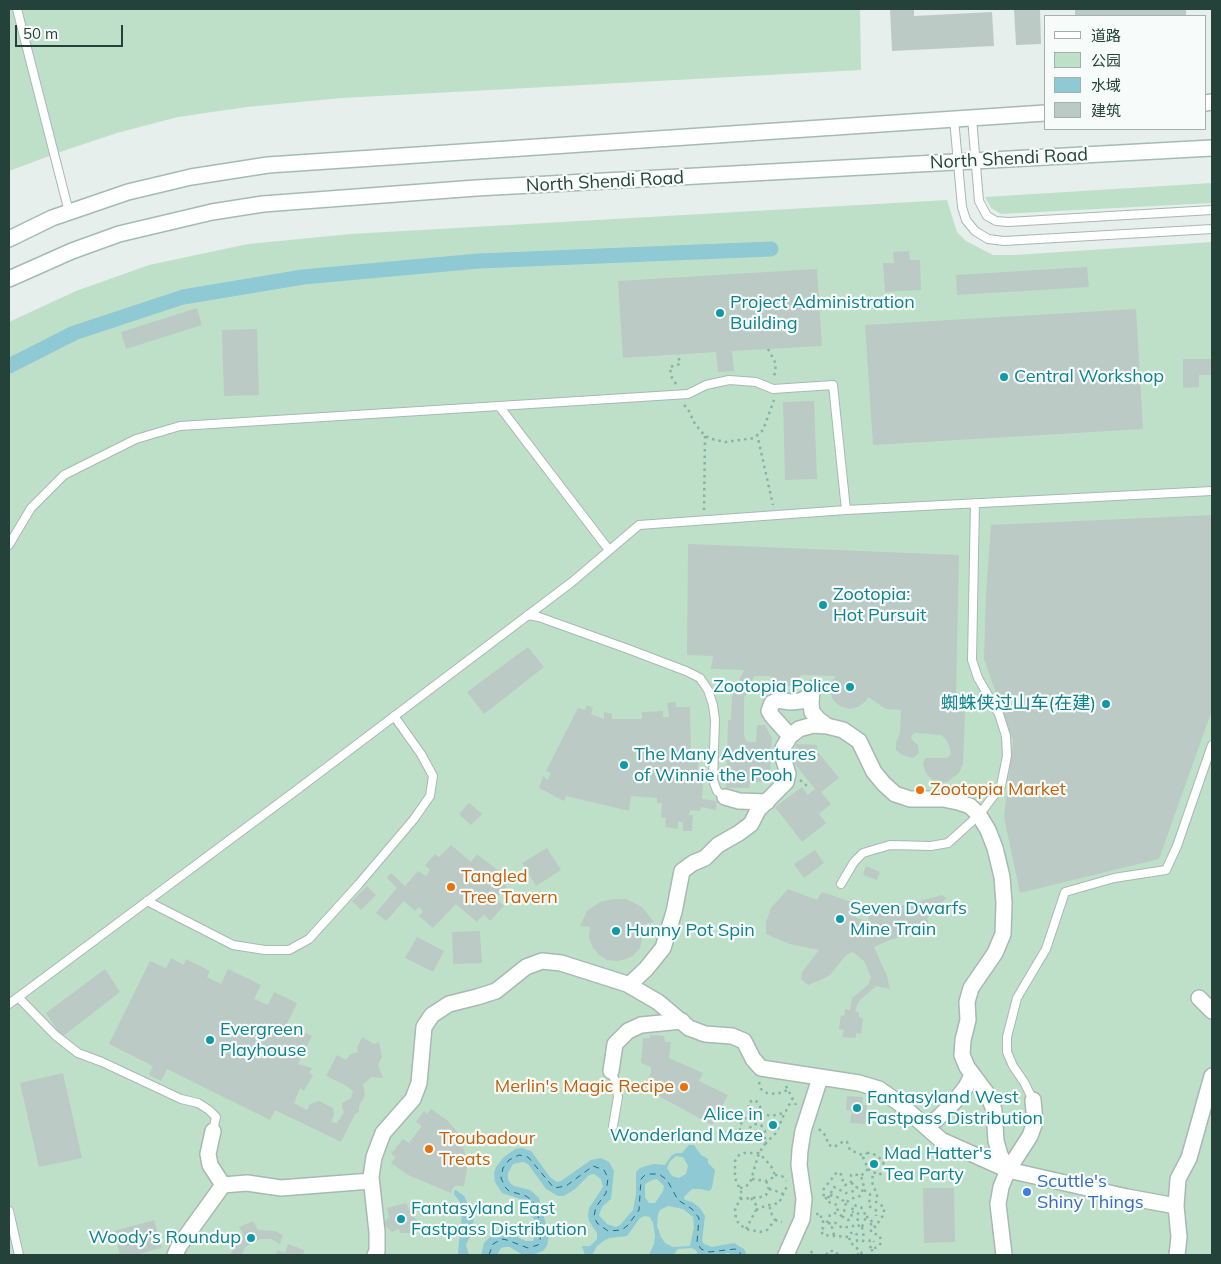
<!DOCTYPE html>
<meta charset="utf-8">
<style>
body{margin:0}
#map{position:relative;width:1221px;height:1264px;overflow:hidden;background:#e6efeb;font-family:Mulish,"Noto Sans SC",sans-serif}
canvas{display:block}
.frame{position:absolute;inset:0;border:10px solid #24423a;pointer-events:none}
.legend{position:absolute;left:1044px;top:15px;width:162px;height:115px;box-sizing:border-box;background:#f7fbf9;border:1px solid #a3b1ad;margin:0;padding:6px 9px;list-style:none;font-size:15px;color:#24423a}
.legend li{display:flex;align-items:center;gap:10px;height:25px}
.legend b{width:25px;border:1px solid #a3b1ad}
.scale{position:absolute;left:15px;top:25px;width:108px;height:22px;box-sizing:border-box;border:2px solid #24423a;border-top:0;padding-left:6px;font-size:15px;line-height:18px;white-space:nowrap;color:#24423a;-webkit-text-stroke:4px #f7fbf9;paint-order:stroke}
</style>
<div id="map">
<canvas width="1221" height="1264"></canvas>
<div class="frame"></div>
<ul class="legend">
<li><b style="height:6px;background:#fff"></b>道路</li>
<li><b style="height:14px;background:#bfe0c8"></b>公园</li>
<li><b style="height:14px;background:#8ec9d4"></b>水域</li>
<li><b style="height:14px;background:#bbcac4"></b>建筑</li>
</ul>
<div class="scale">50 m</div>
</div>
<script>
const c = document.querySelector('canvas').getContext('2d');
c.lineJoin = 'round';
function fillPath(path, color) { c.fillStyle = color; c.fill(path, 'evenodd'); }
const poly = rows => new Path2D(rows.map(r => 'M' + r).join(''));
function trace(path, color, width, dash) { c.strokeStyle = color; c.lineWidth = width; c.lineCap = dash ? 'butt' : 'round'; c.setLineDash(dash || []); c.stroke(path); }
function write(font, color, halo, rows, align = 'center') {
  c.font = font + ' Mulish,"Noto Sans SC",sans-serif'; c.lineWidth = 4.5; c.setLineDash([]); c.textBaseline = 'middle'; c.strokeStyle = halo; c.fillStyle = color; for (const [text, x, y, turn = 0] of rows) {
    c.save(); c.translate(x, y); c.rotate((+turn || 0) * Math.PI / 180); c.textAlign = isNaN(turn) ? turn : align; if (halo) c.strokeText(text, 0, 0); c.fillText(text, 0, 0); c.restore();
  }
}
fillPath(poly([
 [9,9,860,9,861,70,342,98,247,107,178,117,117,133,60,152,9,171],
 [1212,183,1212,203,1001,214,991,208,985,197],
 [947,200,957,232,966,241,993,255,1014,255,1212,242,1212,1255,9,1255,9,322,76,291,149,265,248,244,351,234]
]), '#bfe0c8');
fillPath(poly([
 [689,1145,694,1145,701,1155,708,1159,708,1163,715,1170,712,1188,709,1191,700,1189,692,1189,684,1197,685,1200,692,1202,700,1208,705,1216,702,1241,704,1244,712,1247,734,1243,744,1249,747,1255,734,1255,728,1253,717,1255,698,1255,696,1250,691,1248,678,1249,676,1251,674,1255,649,1255,654,1244,655,1236,653,1223,650,1217,645,1216,640,1218,627,1236,610,1238,605,1240,597,1246,592,1255,585,1255,582,1246,590,1246,597,1239,597,1233,589,1221,588,1215,589,1208,603,1187,601,1179,594,1174,589,1175,575,1189,564,1196,558,1196,546,1189,528,1164,523,1162,513,1164,508,1173,508,1179,510,1183,514,1186,530,1190,539,1198,549,1236,547,1246,543,1251,532,1255,521,1254,510,1247,505,1247,501,1248,497,1255,481,1255,484,1243,492,1235,499,1232,511,1234,526,1241,533,1241,534,1238,530,1230,534,1223,534,1219,529,1213,527,1205,523,1200,502,1193,495,1182,494,1173,496,1167,504,1157,515,1149,522,1148,531,1151,550,1177,557,1182,561,1181,591,1160,601,1158,609,1162,614,1171,611,1199,602,1207,599,1215,607,1224,616,1227,620,1225,633,1210,636,1194,636,1172,640,1168,646,1166,654,1164,665,1165,672,1155,677,1153,682,1153],
 [676,1156,683,1157,688,1166,686,1174,679,1178,672,1176,667,1168,670,1161],
 [657,1179,664,1186,663,1191,655,1203,649,1203,645,1197,645,1184,652,1180],
 [668,1206,683,1209,693,1217,694,1227,690,1246,673,1247,665,1243,661,1237,657,1226,658,1214,660,1210],
 [456,1190,464,1196,474,1217,472,1232,466,1245,469,1255,459,1255,458,1252,462,1214,460,1202,454,1194,454,1191]
]), '#8ec9d4');
trace(poly([
 [9,366,74,333,183,297,303,277,479,261,771,249]
]), '#8ec9d4', 15);
trace(poly([
 [489,1255,493,1244,502,1239,507,1240,528,1248,538,1245,540,1242,541,1226,533,1201,526,1196,509,1191,505,1187,501,1178,503,1168,509,1160,519,1155,528,1157,554,1188,566,1186,593,1166,604,1170,608,1178,606,1193,596,1207,594,1216,597,1223,608,1231,622,1230,628,1225,639,1210,641,1179,645,1175,649,1174,659,1174,667,1180,678,1200,692,1209,699,1218,697,1242,701,1249,709,1252,735,1249,739,1251,741,1255]
]), '#1c6f80', 1, [6, 5]);
fillPath(poly([
 [890,9,914,9,914,16,992,12,994,46,892,51],
 [1014,9,1040,9,1041,44,1016,45],
 [1075,9,1186,9,1186,16,1075,16],
 [909,251,910,260,920,260,921,290,885,292,883,263,894,263,893,252],
 [1087,267,1089,287,957,295,956,275],
 [817,269,822,346,732,351,734,371,718,372,716,352,623,358,618,281],
 [197,308,202,325,126,349,121,332],
 [1136,309,1143,429,873,445,865,325],
 [257,329,259,395,224,396,222,330],
 [1183,359,1212,359,1212,375,1199,375,1199,387,1183,388],
 [814,401,817,479,785,480,783,402],
 [1212,515,1212,710,1159,859,1020,893,1004,817,1013,741,984,659,986,594,991,525],
 [688,544,959,555,956,695,944,694,943,711,965,712,963,764,959,773,947,782,935,783,926,773,923,764,925,758,947,758,951,754,949,745,945,738,941,735,915,733,912,735,911,739,918,745,919,753,913,758,902,755,896,750,896,743,900,732,901,710,886,709,868,697,866,701,858,707,849,709,840,706,833,700,830,691,832,681,836,676,801,675,796,682,790,686,783,687,777,685,770,676,754,676,744,698,744,736,747,742,756,742,757,725,765,725,772,738,770,776,766,782,750,782,749,788,726,788,728,720,731,720,732,696,744,670,711,669,713,656,687,655],
 [528,647,544,667,484,714,467,692],
 [676,702,676,707,690,707,691,758,699,760,698,769,704,770,702,799,717,801,716,810,701,807,700,811,690,810,689,815,693,815,692,831,683,831,683,823,678,821,678,829,665,827,666,818,661,817,662,803,657,803,657,798,631,796,629,811,566,796,564,801,539,788,543,776,548,780,551,773,546,771,578,708,585,710,587,705,593,708,591,714,604,719,604,712,612,714,612,719,642,719,642,712,663,711,663,717,669,717,667,703],
 [796,744,817,745,817,751,839,778,821,792,831,804,819,814,826,823,802,842,775,807,802,787,808,795,815,789,795,764],
 [469,803,482,814,471,825,459,814],
 [451,845,471,862,477,854,505,876,500,880,507,886,496,898,504,906,490,921,484,914,477,922,456,904,433,928,419,916,423,911,419,907,415,911,404,901,386,921,376,913,397,888,387,878,391,873,405,886,418,871,426,876,430,870,425,865,435,854,439,857],
 [547,848,561,870,536,886,522,863],
 [815,850,824,863,804,878,794,864],
 [866,866,880,872,877,880,863,875],
 [367,886,376,895,361,910,352,901],
 [788,889,817,900,822,892,860,905,856,918,868,921,869,915,894,908,942,895,946,898,940,906,927,918,930,928,890,940,874,947,887,976,890,989,876,986,859,1001,855,1011,859,1012,859,1017,863,1018,861,1034,856,1033,856,1038,842,1037,844,1030,839,1029,841,1015,844,1016,845,1009,850,1010,852,998,869,984,871,977,864,961,853,952,846,955,830,975,823,979,808,985,801,979,802,972,819,950,790,944,766,934,766,922,771,908],
 [613,899,626,899,642,907,654,922,642,925,642,939,640,948,634,955,626,959,617,961,607,960,599,955,592,946,589,937,590,927,580,926,587,911,600,902],
 [480,931,482,963,453,964,452,932],
 [417,937,444,951,433,972,405,958],
 [171,958,184,965,186,959,210,971,207,977,221,984,228,969,261,985,254,999,268,1005,274,992,297,1003,287,1024,312,1036,298,1064,312,1068,309,1073,313,1075,304,1091,300,1088,294,1103,307,1110,310,1104,319,1101,333,1108,334,1115,331,1122,337,1123,344,1112,342,1107,342,1103,351,1098,353,1091,345,1085,326,1076,337,1055,346,1060,351,1054,358,1052,357,1048,362,1037,374,1044,379,1042,382,1057,378,1065,383,1078,372,1077,363,1084,365,1096,359,1106,359,1112,355,1114,341,1142,275,1110,270,1120,167,1069,161,1081,149,1075,153,1066,109,1044,150,961,166,968],
 [105,969,120,992,62,1037,46,1013],
 [650,1035,664,1036,665,1042,671,1042,669,1058,703,1073,699,1081,728,1095,712,1125,644,1088,651,1073,651,1067,641,1063,643,1038,650,1038],
 [63,1073,82,1158,39,1167,20,1083],
 [847,1096,863,1097,862,1105,867,1105,865,1124,850,1123,852,1111,846,1110],
 [431,1109,448,1121,457,1132,466,1156,467,1169,464,1186,454,1186,451,1193,408,1175,391,1163,396,1157,391,1154,403,1139,409,1143,422,1126,416,1122,424,1111,427,1114],
 [923,1188,954,1188,955,1242,924,1243],
 [406,1203,412,1215,418,1221,417,1230,409,1233,400,1233,399,1229,392,1232,383,1224,389,1217,387,1208],
 [154,1220,162,1248,135,1255,120,1255,114,1231],
 [253,1221,258,1230,275,1231,283,1235,280,1244,271,1239,260,1239,245,1247,242,1255,230,1255,243,1234,239,1227],
 [288,1244,304,1250,303,1255,275,1255,278,1250,285,1253]
]), '#bbcac4');
const lane = poly([
 [17,9,69,212],
 [972,118,979,201,987,216,996,221,1008,222,1212,210],
 [954,119,962,207,966,220,975,231,988,239,1004,241,1212,229],
 [9,545,31,508,64,475,136,439,180,426,499,406],
 [609,550,499,406,688,394,706,385,729,380,756,382,773,389,833,385,846,510],
 [528,615,539,617,628,649,686,671,700,678,708,690,713,705,715,720,713,780,717,791,725,797],
 [841,884,854,862,863,853,890,845,931,846,948,843,979,815,1001,786,1007,756,1006,736,999,714,978,678,972,660,975,503],
 [147,901,233,945,265,950,289,950,309,939,358,885,414,819,430,796,433,776,421,754,394,716],
 [18,997,55,1035,78,1053,102,1062,181,1099,198,1103,209,1110,216,1117,213,1131],
 [9,1004,294,792,572,582,639,525,846,510,1212,491],
 [611,1071,616,1083,618,1097,613,1126],
 [1033,1100,1024,1082,1013,1066,1007,1052,1007,1037,1017,998,1046,949,1065,892,1114,878,1166,870,1177,846,1212,745],
 [9,1211,19,1255]
]);
const street = poly([
 [812,689,811,704,812,712,818,719,827,726],
 [790,736,772,716,769,711,772,703,778,700,790,702,801,701,811,695],
 [725,797,739,801,767,802],
 [629,985,646,969,663,948,674,912,682,871,693,863,705,858,718,845,739,833,751,824,758,810,786,782,788,774,783,757,783,748,790,736,799,729,813,725,827,726,843,730,859,741,874,772,884,784,895,794,910,799,943,799,958,802,970,806,979,815,988,830,995,848,1002,877,1004,903,1003,934,995,953,971,988,967,1002,968,1020,963,1040,962,1055,967,1067,988,1095,994,1110,996,1141,1000,1155,1008,1170],
 [1199,998,1212,1011],
 [611,1071,615,1044,628,1031,641,1025,682,1021],
 [925,1125,937,1119,955,1101,966,1087,972,1075],
 [213,1131,208,1154,210,1165,223,1185],
 [175,1255,179,1246,223,1185,247,1183,281,1188,371,1181],
 [375,1255,377,1251,377,1232,371,1177,374,1157,383,1133,413,1099,419,1083,424,1027,432,1015,449,1004,477,997,496,991,526,967,542,961,561,963,627,984,658,1002,689,1028,705,1034,732,1036,744,1041,753,1059,761,1068,859,1083,879,1089,899,1103,941,1140,1008,1170,1127,1197,1176,1206],
 [786,1255,802,1219,804,1199,799,1165,800,1150,803,1131,820,1078],
 [1004,1255,998,1204,1001,1187,1008,1170,1030,1136,1035,1122,1033,1100],
 [1177,1255,1179,1237,1176,1206,1178,1179,1189,1158,1212,1076]
]);
const secondary = poly([
 [1205,103,1212,102],
 [9,239,52,218,128,192,191,177,268,165,1045,113],
 [9,279,72,251,119,234,212,212,263,204,476,188,1212,148]
]);
trace(lane, '#a8b8b2', 10);
trace(street, '#a8b8b2', 18);
trace(secondary, '#a4bbb3', 18);
trace(poly([
 [768,349,776,364,774,378],
 [676,384,671,376,670,367,680,364,678,354],
 [684,405,688,409,695,424,705,436,712,439,725,442,754,438,763,430,774,400],
 [757,434,773,505],
 [704,510,705,436],
 [800,780,807,786],
 [759,1082,761,1089,767,1093,777,1094,788,1090],
 [786,1086,796,1105],
 [819,1129,826,1136,828,1144,831,1146,834,1147,844,1141,847,1142,850,1150,865,1156],
 [765,1144,776,1133,785,1112],
 [759,1153,744,1153,739,1155,735,1161,735,1178,742,1194,735,1210,736,1219,739,1224,746,1229,760,1232,767,1230,775,1220,770,1211,770,1205],
 [867,1153,872,1153,881,1159,885,1166,884,1171,879,1175,868,1169,863,1157,867,1153],
 [775,1175,782,1176,786,1181],
 [752,1179,766,1181,772,1178,775,1175,771,1166,759,1153],
 [851,1183,856,1185,857,1188,854,1191,846,1193,834,1187,832,1190,830,1197,824,1197,823,1190,837,1172,842,1175,843,1183,845,1185,851,1183,851,1175,854,1174,861,1176,868,1169],
 [740,1188,745,1187,750,1183,759,1153,765,1144,765,1131,761,1125,754,1124,745,1132,740,1130,740,1125,748,1115,749,1102,755,1100,759,1104,763,1114,771,1116,780,1114,786,1111,792,1099],
 [769,1189,779,1192,787,1196],
 [864,1190,870,1194,869,1206,877,1211,876,1216],
 [830,1195,840,1198,846,1203,850,1199,860,1196,864,1187,861,1176],
 [826,1197,826,1201,837,1205,838,1207,837,1214],
 [740,1199,761,1197,766,1195,769,1187,766,1181],
 [846,1203,843,1217,845,1219,848,1220,851,1219,853,1205,861,1207,864,1212,866,1217,862,1227,860,1228,857,1222,859,1215,857,1212,852,1212],
 [756,1210,765,1206,779,1203,787,1186],
 [816,1214,821,1214,821,1221,832,1224],
 [866,1217,869,1217,875,1227,884,1214,884,1207,876,1202,877,1195,872,1182,873,1173],
 [775,1220,782,1222],
 [827,1223,830,1215,833,1213,839,1214,843,1217],
 [871,1223,871,1232,880,1236,881,1243,878,1247,871,1249,869,1242,870,1240,873,1240,874,1242],
 [862,1227,864,1238,863,1241,857,1241,857,1235,855,1232,851,1233,849,1241,861,1252,862,1255],
 [746,1229,756,1210,756,1205,751,1198],
 [824,1229,822,1228,821,1230,823,1235,849,1237],
 [834,1235,832,1227,834,1223,836,1223,842,1228,858,1225],
 [872,1249,872,1255],
 [811,1251,813,1255],
 [826,1255,829,1251,835,1251,838,1255],
 [857,1255,861,1252]
]), '#86b3a5', 2.5, [2.5, 4]);
trace(lane, '#fff', 8);
trace(street, '#fff', 15);
trace(secondary, '#fff', 15);
for (const [x, y, r, color] of [
 [720,313,5,"#0f9aa8"],
 [1004,377,5,"#0f9aa8"],
 [823,605,5,"#0f9aa8"],
 [850,687,5,"#0f9aa8"],
 [1106,704,5,"#0f9aa8"],
 [624,765,5,"#0f9aa8"],
 [920,790,5,"#e8710a"],
 [451,887,5,"#e8710a"],
 [840,919,5,"#0f9aa8"],
 [616,931,5,"#0f9aa8"],
 [210,1040,5,"#0f9aa8"],
 [684,1087,5,"#e8710a"],
 [857,1108,5,"#0f9aa8"],
 [773,1125,5,"#0f9aa8"],
 [429,1149,5,"#e8710a"],
 [874,1164,5,"#0f9aa8"],
 [1027,1192,5,"#3f7fe0"],
 [401,1219,5,"#0f9aa8"],
 [251,1238,5,"#0f9aa8"]
]) { const dot = new Path2D(); dot.arc(x, y, r, 0, 2 * Math.PI); c.fillStyle = color; c.fill(dot); trace(dot, '#f7fbf9', 2); }
write('18px', '#24423a', '#f7fbf9', [
 ["North Shendi Road",1009,159,-3],
 ["North Shendi Road",605,182,-3]
]);
write('18px', '#0d838f', '#f7fbf9', [
 ["Project Administration",730,303],
 ["Building",730,324],
 ["Central Workshop",1014,377],
 ["Zootopia:",833,595],
 ["Hot Pursuit",833,616],
 ["Zootopia Police",840,687,"right"],
 ["蜘蛛侠过山车(在建)",1096,704,"right"],
 ["The Many Adventures",634,755],
 ["of Winnie the Pooh",634,776],
 ["Seven Dwarfs",850,909],
 ["Mine Train",850,930],
 ["Hunny Pot Spin",626,931],
 ["Evergreen",220,1030],
 ["Playhouse",220,1051],
 ["Fantasyland West",867,1098],
 ["Fastpass Distribution",867,1119],
 ["Alice in",763,1115,"right"],
 ["Wonderland Maze",763,1136,"right"],
 ["Mad Hatter's",884,1154],
 ["Tea Party",884,1175],
 ["Fantasyland East",411,1209],
 ["Fastpass Distribution",411,1230],
 ["Woody’s Roundup",241,1238,"right"]
], 'left');
write('18px', '#c56008', '#f7fbf9', [
 ["Zootopia Market",930,790],
 ["Tangled",461,877],
 ["Tree Tavern",461,898],
 ["Merlin's Magic Recipe",674,1087,"right"],
 ["Troubadour",439,1139],
 ["Treats",439,1160]
], 'left');
write('18px', '#366cbe', '#f7fbf9', [
 ["Scuttle's",1037,1182],
 ["Shiny Things",1037,1203]
], 'left');
</script>
